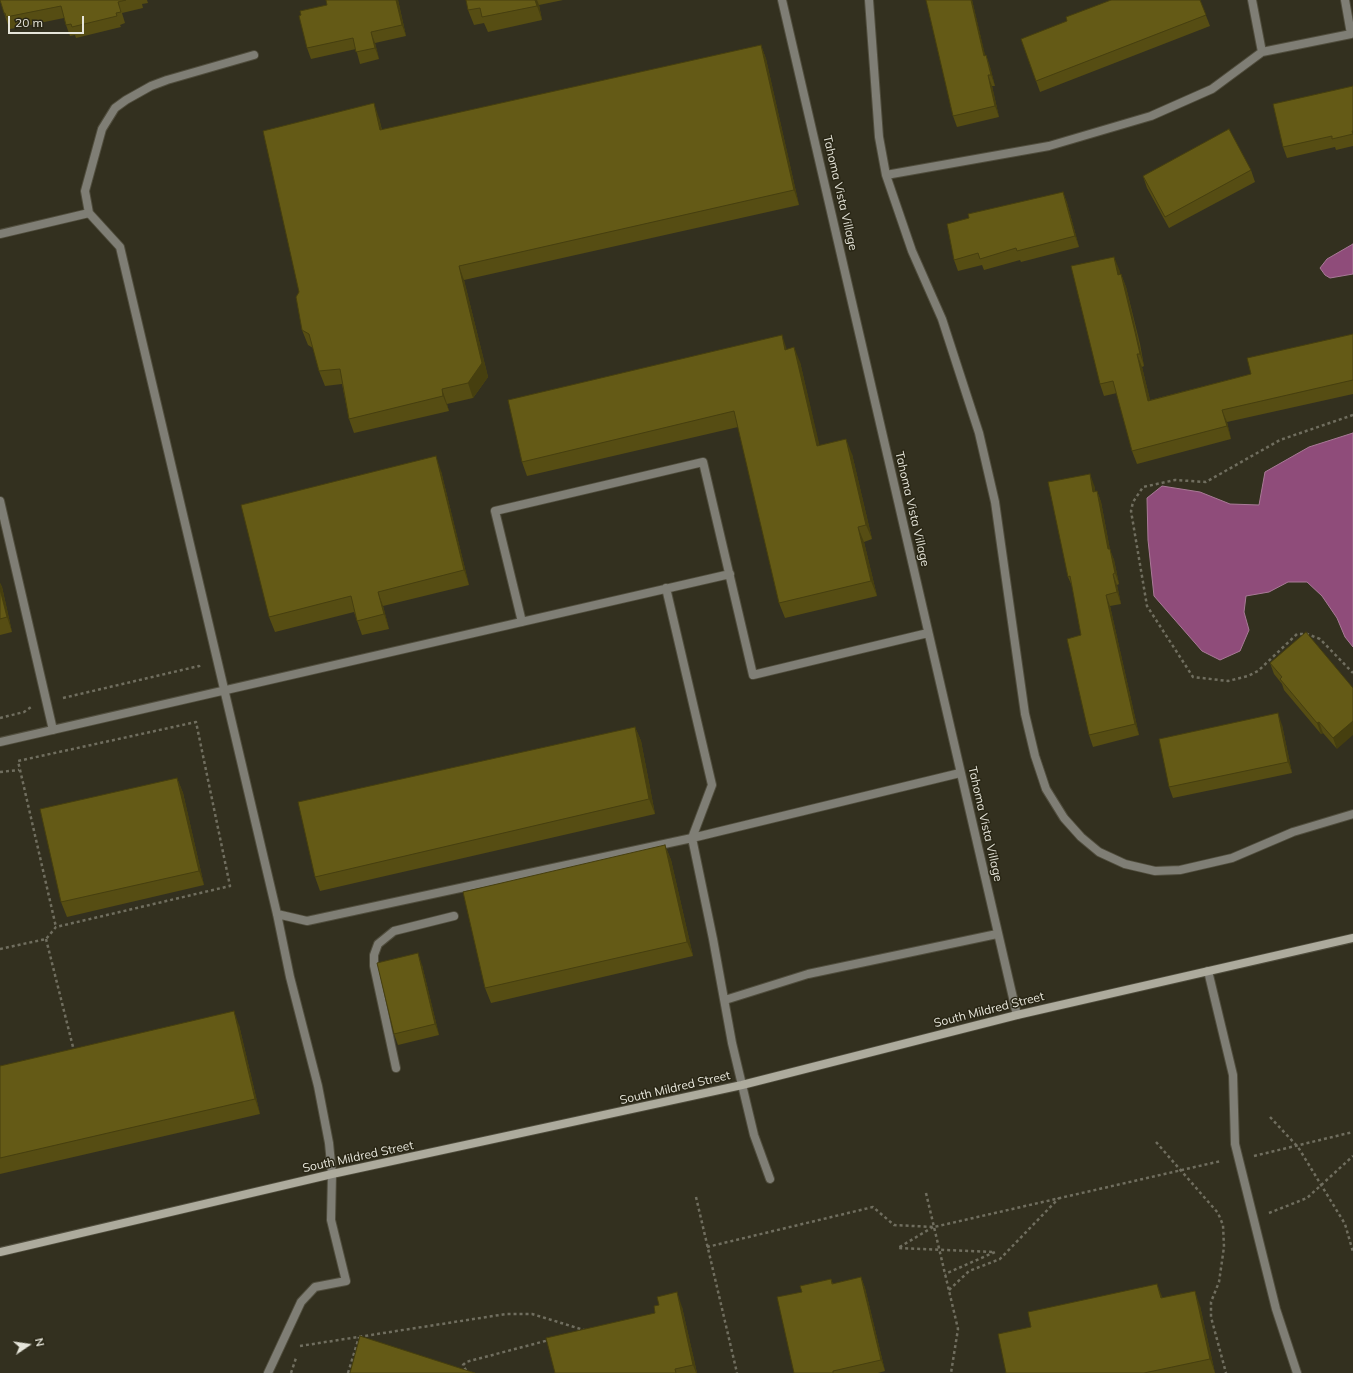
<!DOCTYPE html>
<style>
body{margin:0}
#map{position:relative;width:1353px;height:1373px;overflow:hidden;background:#33301f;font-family:Mulish,sans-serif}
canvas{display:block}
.north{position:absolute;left:8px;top:1325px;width:40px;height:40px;-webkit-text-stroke:3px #292615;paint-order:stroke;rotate:77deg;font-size:11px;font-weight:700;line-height:16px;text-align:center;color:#e6e5da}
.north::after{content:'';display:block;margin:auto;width:14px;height:18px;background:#e6e5da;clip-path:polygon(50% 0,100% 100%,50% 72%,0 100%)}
.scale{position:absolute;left:8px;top:16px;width:76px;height:18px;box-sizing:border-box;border:2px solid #e6e5da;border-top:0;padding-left:5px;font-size:12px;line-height:14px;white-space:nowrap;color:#e6e5da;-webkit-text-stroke:3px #292615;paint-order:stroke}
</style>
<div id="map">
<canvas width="1353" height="1373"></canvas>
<div class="north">N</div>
<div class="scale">20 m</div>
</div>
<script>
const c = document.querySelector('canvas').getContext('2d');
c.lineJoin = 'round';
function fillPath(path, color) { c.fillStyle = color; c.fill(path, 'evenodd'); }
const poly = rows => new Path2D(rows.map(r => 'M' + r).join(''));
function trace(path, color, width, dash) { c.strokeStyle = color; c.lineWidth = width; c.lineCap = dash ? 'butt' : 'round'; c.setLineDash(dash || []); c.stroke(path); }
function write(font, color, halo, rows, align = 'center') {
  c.font = font + ' Mulish,sans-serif'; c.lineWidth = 3; c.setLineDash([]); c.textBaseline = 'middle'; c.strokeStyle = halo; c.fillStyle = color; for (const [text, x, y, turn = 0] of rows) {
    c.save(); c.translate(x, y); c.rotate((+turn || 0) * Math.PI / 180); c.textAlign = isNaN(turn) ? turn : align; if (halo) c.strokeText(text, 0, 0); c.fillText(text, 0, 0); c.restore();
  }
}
const water = poly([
 [1353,244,1353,274,1330,278,1325,275,1320,268,1327,259,1353,244],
 [1353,433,1353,647,1345,637,1337,618,1322,596,1307,582,1288,582,1269,592,1246,596,1244,612,1249,630,1240,651,1220,660,1202,651,1154,596,1148,540,1147,498,1162,486,1200,492,1230,504,1259,505,1265,472,1309,447,1353,433]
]);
fillPath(water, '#8f4c7a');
trace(water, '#a97a97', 1);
const lane = poly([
 [782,0,1017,1015],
 [869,0,879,137,886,175,912,251,942,319,979,433,995,502,1025,714,1035,756,1046,789,1064,818,1081,837,1099,852,1125,864,1155,871,1180,870,1232,858,1293,832,1353,814],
 [1252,0,1262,52],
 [254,55,167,80,151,86,126,100,115,108,102,129,85,191,89,213,120,247,277,914,290,977,318,1086,329,1143,332,1174,331,1220,346,1281,315,1287,301,1302,268,1373],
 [886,175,1049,146,1151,116,1212,89,1262,52,1351,34,1345,0],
 [0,234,89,213],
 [0,501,53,730],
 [666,588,712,785,692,838,713,939,732,1043,754,1135,770,1179],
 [522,622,495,511,703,462,753,675,928,633],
 [0,742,730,574],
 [277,914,307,921,692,838,960,773],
 [1208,971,1233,1075,1235,1144,1276,1309,1297,1373],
 [725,1000,808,974,997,934],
 [396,1068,374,966,374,955,378,944,394,931,454,916]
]);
const secondary = poly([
 [0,1252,332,1174,742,1085,1017,1015,1353,938]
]);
trace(lane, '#504d3d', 10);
trace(secondary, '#504d3d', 10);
trace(poly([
 [1353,415,1280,440,1206,482,1175,480,1143,487,1133,502,1131,511,1147,606,1193,677,1228,681,1248,676,1258,671,1297,634,1307,634,1320,639,1353,673],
 [63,698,199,666,201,669],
 [0,718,24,712,31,707],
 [0,772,19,770],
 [46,939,74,1051],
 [0,949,46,939,56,927,230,886,196,722,18,761,56,927],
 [1270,1117,1298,1147,1345,1224,1353,1252],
 [1156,1142,1218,1213,1223,1225,1224,1247,1219,1282,1211,1302,1211,1317,1226,1373],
 [1254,1156,1353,1132],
 [926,1193,958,1329,951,1373],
 [696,1197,737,1373],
 [1269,1213,1307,1198,1353,1156],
 [933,1227,898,1248,995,1252,945,1274],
 [707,1247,873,1207,894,1225,934,1227,1221,1161],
 [949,1290,969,1271,1000,1259,1059,1198],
 [300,1346,506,1314,532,1314,584,1330],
 [291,1373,296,1358],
 [348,1373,359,1337],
 [471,1373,467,1372,463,1365,466,1362,549,1340]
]), '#706e5f', 2.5, [3, 3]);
trace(lane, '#7f7e75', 8);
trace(secondary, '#adab9d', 8);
fillPath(poly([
 [0,0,147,0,148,3,142,4,143,8,122,13,125,23,120,25,121,27,76,38,75,35,70,36,66,25,64,18,10,29,9,24,8,25,4,13],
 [398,0,406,36,375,43,379,59,360,64,356,49,311,59,307,48],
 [466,0,563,0,539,5,542,20,488,32,484,23,474,25,468,10],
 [926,0,972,0,985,56,986,55,990,67,995,86,992,86,999,117,957,127,953,116],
 [1200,0,1210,26,1040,92,1021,39],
 [761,45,766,59,799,205,464,280,488,377,473,398,447,404,449,411,354,433,349,419,342,384,325,386,319,371,313,348,308,345,302,330,299,292,379,118,382,130],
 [1353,86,1353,146,1336,150,1335,147,1287,158,1283,147],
 [1251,170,1255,182,1169,228,1147,188,1143,176],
 [1063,192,1067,203,1079,247,1021,262,1020,260,984,270,982,265,958,271,954,260,969,218],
 [1119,269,1120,275,1121,274,1126,287,1140,344,1144,366,1142,367,1150,400,1251,374,1353,334,1353,394,1227,422,1231,439,1137,464,1132,451,1117,393,1104,396,1100,384],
 [787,349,800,362,819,445,852,454,872,539,864,542,877,596,785,618,779,603,738,427,527,476,522,462],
 [441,471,469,585,383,606,389,629,362,635,357,621,354,612,275,632,269,617],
 [1094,485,1095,491,1097,491,1101,502,1110,550,1114,560,1119,584,1117,585,1121,604,1110,606,1139,735,1093,747,1089,735,1081,635,1072,586,1068,577],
 [0,583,2,587,12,632,0,635],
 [1306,632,1337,749,1323,733,1321,734,1284,690,1282,684,1274,674,1270,663],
 [1282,725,1292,773,1173,798,1169,787],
 [635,727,641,741,655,814,320,891,315,877],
 [177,778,183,793,204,885,67,917,61,902],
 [665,845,671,860,693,956,491,1003,485,988],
 [422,965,439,1035,398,1045,394,1034],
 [239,1025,260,1114,0,1174,0,1066],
 [861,1277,865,1288,885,1371,878,1373,794,1373,802,1292,831,1279,833,1284],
 [1162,1298,1200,1306,1215,1373,1006,1373],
 [682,1307,697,1373,555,1373]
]), '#564d13');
fillPath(poly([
 [396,0,398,0,406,36,402,25],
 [535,0,537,0,539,5,542,20,537,6],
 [971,0,972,0,988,67,984,56],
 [371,32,375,43,379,59,375,48],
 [761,45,766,59,799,205,794,190],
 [986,55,990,67,995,86,991,75],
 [988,75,992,86,999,117,995,106],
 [374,103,379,118,385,145,380,130],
 [1063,192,1067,203,1079,247,1075,236],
 [1114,257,1119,269,1123,288,1118,275],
 [459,266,464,280,488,377,473,398,468,383],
 [1121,274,1126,287,1144,366,1140,354],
 [782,335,787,350,785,350],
 [794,347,800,362,823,460,817,446],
 [1137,354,1142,367,1153,413,1148,401],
 [442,389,447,404,449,411,443,396],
 [1222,410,1227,422,1231,439,1227,426],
 [846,439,852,454,872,539,866,525],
 [436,456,441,471,469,585,464,570],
 [1090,474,1094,485,1098,503,1093,492],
 [1097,491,1101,502,1110,550,1114,560,1119,584,1115,573,1108,549],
 [858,527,864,542,877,596,871,581],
 [1113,574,1117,585,1121,604,1117,592],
 [0,583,2,587,12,632,7,617,0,589],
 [378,592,383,606,389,629,384,614],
 [1106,595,1110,606,1139,735,1135,724],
 [1278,713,1282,725,1292,773,1288,762],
 [1353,721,1353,735,1337,749,1333,738],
 [1319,722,1323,733,1321,734,1317,723],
 [635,727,641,741,655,814,649,799],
 [177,778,183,793,204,885,199,871],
 [665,845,671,860,693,956,687,942],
 [418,953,422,965,439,1035,435,1024],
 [234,1011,239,1025,260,1114,255,1099],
 [861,1277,865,1288,885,1371,881,1360],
 [1157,1284,1163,1299,1161,1298],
 [1195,1291,1200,1306,1215,1373,1210,1359],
 [677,1292,682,1307,697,1373,696,1373,693,1365]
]), '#463f0f');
const building = poly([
 [0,0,126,0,118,2,121,12,116,13,117,16,72,27,71,24,66,25,61,6,6,17,5,13,4,13,0,0],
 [326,0,396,0,402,25,371,32,375,48,356,52,353,38,307,48,299,16,301,15,300,11,327,5,326,0],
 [466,0,535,0,537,6,482,17,480,8,468,10,466,0],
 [926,0,971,0,984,56,986,55,991,75,988,75,995,106,953,116,926,0],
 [1111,0,1200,0,1206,15,1036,81,1021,39,1067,21,1066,17,1111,0],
 [761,45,794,190,459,266,482,363,468,383,442,389,443,396,349,419,340,369,319,371,309,334,302,330,296,297,299,292,263,131,374,103,380,130,761,45],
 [1353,86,1353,131,1352,131,1353,134,1332,139,1332,136,1283,147,1273,104,1353,86],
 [1229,129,1251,170,1165,217,1143,176,1229,129],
 [1063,192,1075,236,1017,251,1016,248,980,259,978,253,954,260,947,224,969,218,968,214,1063,192],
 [1114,257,1118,275,1121,274,1135,332,1140,354,1137,354,1148,401,1251,374,1247,358,1353,334,1353,380,1222,410,1227,426,1132,451,1113,381,1100,384,1071,266,1114,257],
 [782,335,785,350,794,347,817,446,846,439,866,525,858,527,871,581,779,603,734,411,522,462,508,400,782,335],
 [436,456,464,570,378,592,384,614,357,621,351,596,269,617,241,505,436,456],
 [1090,474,1093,492,1097,491,1108,549,1110,549,1115,573,1113,574,1117,592,1106,595,1135,724,1089,735,1067,639,1081,635,1070,576,1068,577,1048,482,1090,474],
 [0,589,7,617,0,619,0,589],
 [1306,632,1353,688,1353,721,1333,738,1319,722,1317,723,1280,679,1282,677,1270,663,1306,632],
 [1278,713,1288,762,1169,787,1159,739,1278,713],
 [635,727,649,799,315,877,298,802,635,727],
 [177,778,199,871,61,902,40,809,177,778],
 [665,845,687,942,485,988,463,892,665,845],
 [418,953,435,1024,394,1034,377,963,418,953],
 [234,1011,255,1099,0,1158,0,1066,234,1011],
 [861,1277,881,1360,833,1371,833,1373,794,1373,777,1297,802,1292,800,1286,831,1279,832,1284,861,1277],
 [1157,1284,1161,1298,1195,1291,1210,1359,1144,1373,1006,1373,998,1334,1031,1327,1028,1312,1157,1284],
 [677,1292,693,1365,675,1369,676,1373,555,1373,546,1338,655,1313,654,1306,659,1305,657,1297,677,1292],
 [360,1336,475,1373,350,1373,360,1336]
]);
fillPath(building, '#645a16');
trace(building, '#463f0f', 1);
write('12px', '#e6e5da', '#292615', [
 ["Tahoma Vista Village",840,193,77],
 ["Tahoma Vista Village",912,509,77],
 ["Tahoma Vista Village",985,824,77],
 ["South Mildred Street",989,1010,-14],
 ["South Mildred Street",675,1088,-13],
 ["South Mildred Street",358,1157,-12]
]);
</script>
